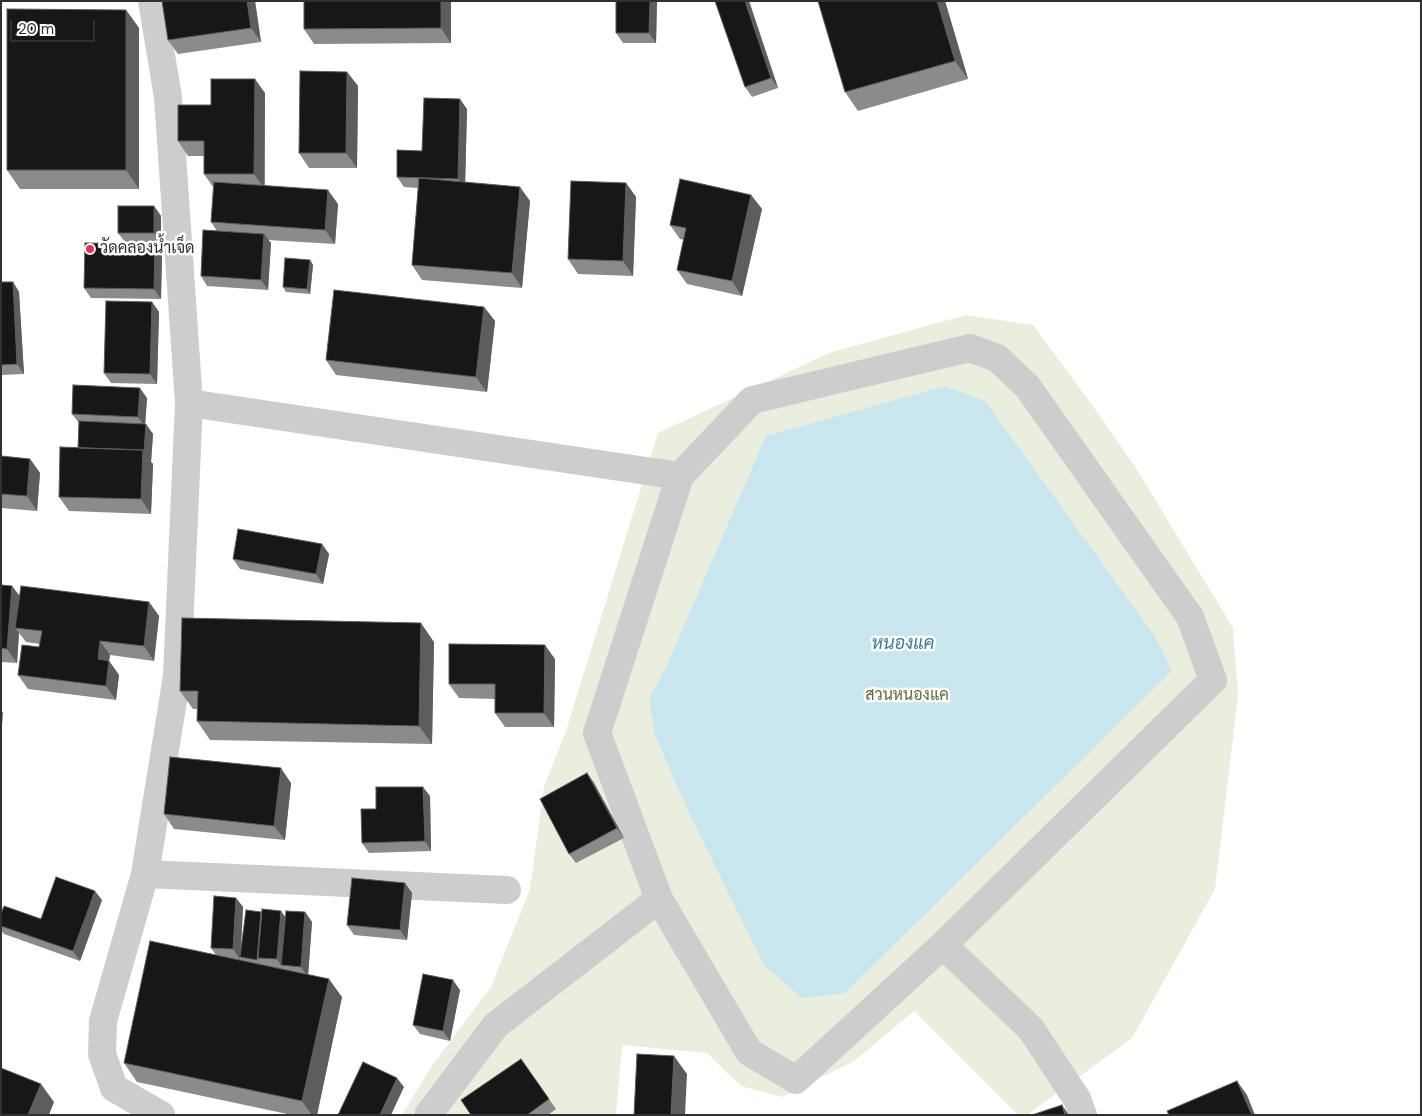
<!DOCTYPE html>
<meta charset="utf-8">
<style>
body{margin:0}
#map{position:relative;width:1422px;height:1116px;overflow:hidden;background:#fff;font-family:"DM Sans",sans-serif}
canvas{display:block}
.frame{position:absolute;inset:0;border:2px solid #303030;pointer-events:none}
.scale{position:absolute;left:10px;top:20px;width:85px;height:22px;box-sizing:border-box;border:2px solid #303030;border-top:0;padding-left:6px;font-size:15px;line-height:18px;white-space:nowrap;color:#303030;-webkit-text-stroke:4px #fff;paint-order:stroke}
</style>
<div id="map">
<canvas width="1422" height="1116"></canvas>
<div class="frame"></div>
<div class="scale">20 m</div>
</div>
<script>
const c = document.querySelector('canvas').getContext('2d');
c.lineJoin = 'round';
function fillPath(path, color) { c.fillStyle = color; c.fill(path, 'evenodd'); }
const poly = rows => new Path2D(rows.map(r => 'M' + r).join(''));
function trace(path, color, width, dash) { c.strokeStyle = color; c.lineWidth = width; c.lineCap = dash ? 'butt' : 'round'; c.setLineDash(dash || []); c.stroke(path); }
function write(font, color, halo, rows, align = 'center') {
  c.font = font + ' "DM Sans",Sarabun,sans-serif'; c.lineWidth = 5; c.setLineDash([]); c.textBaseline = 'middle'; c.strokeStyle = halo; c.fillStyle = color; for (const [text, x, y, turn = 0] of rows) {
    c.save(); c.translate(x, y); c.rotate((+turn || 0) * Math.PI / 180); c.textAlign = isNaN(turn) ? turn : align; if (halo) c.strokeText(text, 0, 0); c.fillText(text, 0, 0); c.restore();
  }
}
fillPath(poly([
 [966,315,1033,325,1092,405,1136,468,1233,628,1238,695,1215,889,1132,1038,1027,1115,1018,1115,914,1011,854,1061,782,1097,741,1086,707,1053,622,1045,616,1115,402,1115,431,1067,491,987,530,889,544,787,565,734,658,433,829,353]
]), '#e9eede');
fillPath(poly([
 [945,386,985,401,1156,638,1172,671,845,993,802,998,764,965,689,813,655,735,649,699,668,663,766,436]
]), '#c9e6ef');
trace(poly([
 [152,1,168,97,189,403,177,676,145,874,103,1021,102,1054,114,1088,161,1115],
 [970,348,997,358,1027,386,1190,617,1213,680,943,945,796,1080,749,1052,659,899,597,733,680,476,752,400,970,348],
 [189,403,680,476],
 [145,874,507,890],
 [943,945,1031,1029,1077,1099,1083,1115],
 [428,1115,496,1025,659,899]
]), '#cdcdcd', 28);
fillPath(poly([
 [162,1,255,1,261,42,178,54,168,40],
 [451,1,451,43,314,44,304,29],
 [616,1,657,1,656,43,623,43,616,33],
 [715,1,749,1,778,88,752,97,745,87],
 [818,1,945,1,968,79,858,111,845,92],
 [126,10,139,28,139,189,20,189,7,170],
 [347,72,358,86,357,168,309,168,299,153],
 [265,93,265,185,338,204,335,244,268,240,271,243,268,290,207,286,201,276,217,231,211,222,213,187,204,174,204,156,188,156,178,141,211,105],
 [467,109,465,182,530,201,522,288,422,280,412,265,418,188,404,187,397,177,422,151],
 [626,183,636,197,633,276,578,274,568,259],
 [751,195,762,209,742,296,687,284,677,270,684,240,680,239,670,225],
 [154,206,161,216,161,242,125,242,118,233],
 [162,254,161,299,91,298,84,288],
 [310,260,313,265,310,294,286,292,283,287],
 [1,282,13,282,19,292,24,374,1,375],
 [152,302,159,312,157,384,111,383,104,373],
 [484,307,495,321,487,392,336,375,326,360],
 [147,398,145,424,153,434,151,462,153,464,151,514,69,511,59,497,78,448,79,423,72,414],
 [1,456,30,459,40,473,37,511,1,508],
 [322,544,329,554,323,584,240,569,233,559],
 [1,585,12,586,20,596,149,602,159,616,154,661,110,655,109,661,119,675,116,700,28,689,18,675,39,647,40,644,26,642,19,633,17,663,1,662],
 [434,642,432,744,210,740,197,721,197,709,193,709,180,691],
 [555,659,554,727,505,727,495,713,495,699,459,698,449,684],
 [587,773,594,783,624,838,576,863,569,854],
 [291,783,285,840,174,829,164,814],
 [430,796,431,851,369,853,362,843,376,809],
 [405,883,412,893,407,940,354,935,347,925],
 [236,898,243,907,241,952,285,916,305,912,312,922,308,974,342,997,317,1115,292,1115,137,1082,124,1063,216,955,211,948],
 [102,900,80,961,4,934,1,930,1,914,41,919],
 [460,990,450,1041,420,1034,413,1025],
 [521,1059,556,1109,548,1115,471,1115]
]), '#8b8b8b');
fillPath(poly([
 [247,1,255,1,261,42,251,28],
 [441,1,451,1,451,43,441,28],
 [650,1,657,1,656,43,649,33],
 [745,1,749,1,778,88,771,78],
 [937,1,945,1,968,79,955,61],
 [126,10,139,28,139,189,126,170],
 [347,72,358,86,357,168,346,153],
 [255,79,265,93,264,188,254,174],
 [460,99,467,109,465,189,458,179],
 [626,183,636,197,633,276,623,261],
 [520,187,530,201,522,288,512,273],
 [328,190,338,204,335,244,325,230],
 [751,195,762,209,742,296,732,281],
 [154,206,161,216,161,242,154,233],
 [264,234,271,243,268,290,261,280],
 [155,244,162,254,161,299,154,289],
 [310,260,313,265,310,294,307,289],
 [13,282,19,292,24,374,17,364],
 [152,302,159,312,157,384,150,374],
 [484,307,495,321,487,392,476,377],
 [140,388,147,398,145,427,138,417],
 [146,424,153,434,151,462,153,464,151,514,141,499,143,450],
 [30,459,40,473,37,511,27,496],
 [322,544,329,554,323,584,316,574],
 [12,586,22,600,15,628,19,633,17,663,7,649],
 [149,602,159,616,154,661,144,646],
 [421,623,434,642,432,744,419,726],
 [100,641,110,655,109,661,119,675,116,700,106,686,98,659],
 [545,645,555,659,554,727,544,713],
 [1,710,3,713,1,738],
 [281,768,291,783,285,840,274,826],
 [587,773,594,783,624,838,617,828],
 [423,787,430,796,431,851,425,841],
 [405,883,412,893,407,940,400,930],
 [95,891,102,900,80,961,73,951],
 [236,898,243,907,240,959,233,949],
 [281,911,288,921,281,965,277,959],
 [305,912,312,922,308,977,301,967],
 [329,979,342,997,317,1115,312,1115,302,1101],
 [453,980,460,990,450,1041,443,1031],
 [674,1056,687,1074,685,1115,671,1115],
 [397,1078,404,1087,391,1115,380,1115],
 [1237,1081,1247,1095,1255,1115,1252,1115],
 [41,1084,54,1102,49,1115,28,1115],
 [1062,1105,1069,1115,1065,1115]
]), '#5d5d5d');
const building = poly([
 [162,1,247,1,251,28,168,40,162,1],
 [304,1,441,1,441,28,304,29,304,1],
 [616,1,650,1,649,33,616,33,616,1],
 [715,1,745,1,771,78,745,87,715,1],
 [818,1,937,1,955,61,845,92,818,1],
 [7,9,126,10,126,170,7,170,7,9],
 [300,71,347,72,346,153,299,153,300,71],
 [211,79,255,79,254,174,204,174,204,141,178,141,178,105,211,105,211,79],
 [424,98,460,99,458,179,397,177,397,150,422,151,424,98],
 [419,178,520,187,512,273,412,265,419,178],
 [680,179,751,195,732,281,677,270,686,228,670,225,680,179],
 [571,181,626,183,623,261,568,259,571,181],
 [214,182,328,190,325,230,211,222,214,182],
 [118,206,154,206,154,233,118,233,118,206],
 [203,230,264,234,261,280,201,276,203,230],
 [85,243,155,244,154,289,84,288,85,243],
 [285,258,310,260,307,289,283,287,285,258],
 [1,282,13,282,17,364,1,365,1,282],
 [334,290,484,307,476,377,326,360,334,290],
 [106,301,152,302,150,374,104,373,106,301],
 [73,385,140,388,138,417,72,414,73,385],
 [79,421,146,424,144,452,143,450,78,448,79,421],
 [60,447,143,450,141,499,59,497,60,447],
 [1,456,30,459,27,496,1,494,1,456],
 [238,529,322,544,316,574,233,559,238,529],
 [1,585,12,586,7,649,1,648,1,585],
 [21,586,149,602,144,646,100,641,98,659,109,661,106,686,18,675,22,645,39,647,42,631,15,628,21,586],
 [182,618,421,623,419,726,197,721,198,691,180,691,182,618],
 [449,644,545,645,544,713,495,713,495,684,449,684,449,644],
 [170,757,281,768,274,826,164,814,170,757],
 [587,773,617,828,569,854,540,799,587,773],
 [376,787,423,787,425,841,362,843,361,809,376,809,376,787],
 [56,877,95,891,73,951,1,926,1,914,4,906,41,919,56,877],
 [352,878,405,883,400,930,347,925,352,878],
 [214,896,236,898,233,949,211,948,214,896],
 [262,909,281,911,277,959,258,958,262,909],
 [246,910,261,912,257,960,240,957,246,910],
 [286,911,305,912,301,967,281,965,286,911],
 [150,941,329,979,302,1101,124,1063,150,941],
 [423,974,453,980,443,1031,413,1025,423,974],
 [637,1054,674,1056,671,1115,634,1115,637,1054],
 [521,1059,549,1099,527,1115,471,1115,461,1100,521,1059],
 [363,1062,397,1078,380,1115,338,1115,363,1062],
 [1,1068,41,1084,28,1115,1,1115,1,1068],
 [1237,1081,1252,1115,1169,1115,1167,1111,1237,1081],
 [1062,1105,1065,1115,1032,1115,1062,1105]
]);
fillPath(building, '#171717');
trace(building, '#5d5d5d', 1);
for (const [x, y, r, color] of [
 [90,249,5,"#ef2b58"]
]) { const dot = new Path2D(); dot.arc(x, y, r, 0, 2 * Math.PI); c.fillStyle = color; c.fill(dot); trace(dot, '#fff', 2); }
write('16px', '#303030', '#fff', [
 ["วัดคลองน้ำเจ็ด",100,249]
], 'left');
write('16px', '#5c6f3b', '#fff', [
 ["สวนหนองแค",907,696]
]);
write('italic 18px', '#377c91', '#fff', [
 ["หนองแค",903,644]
]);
</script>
